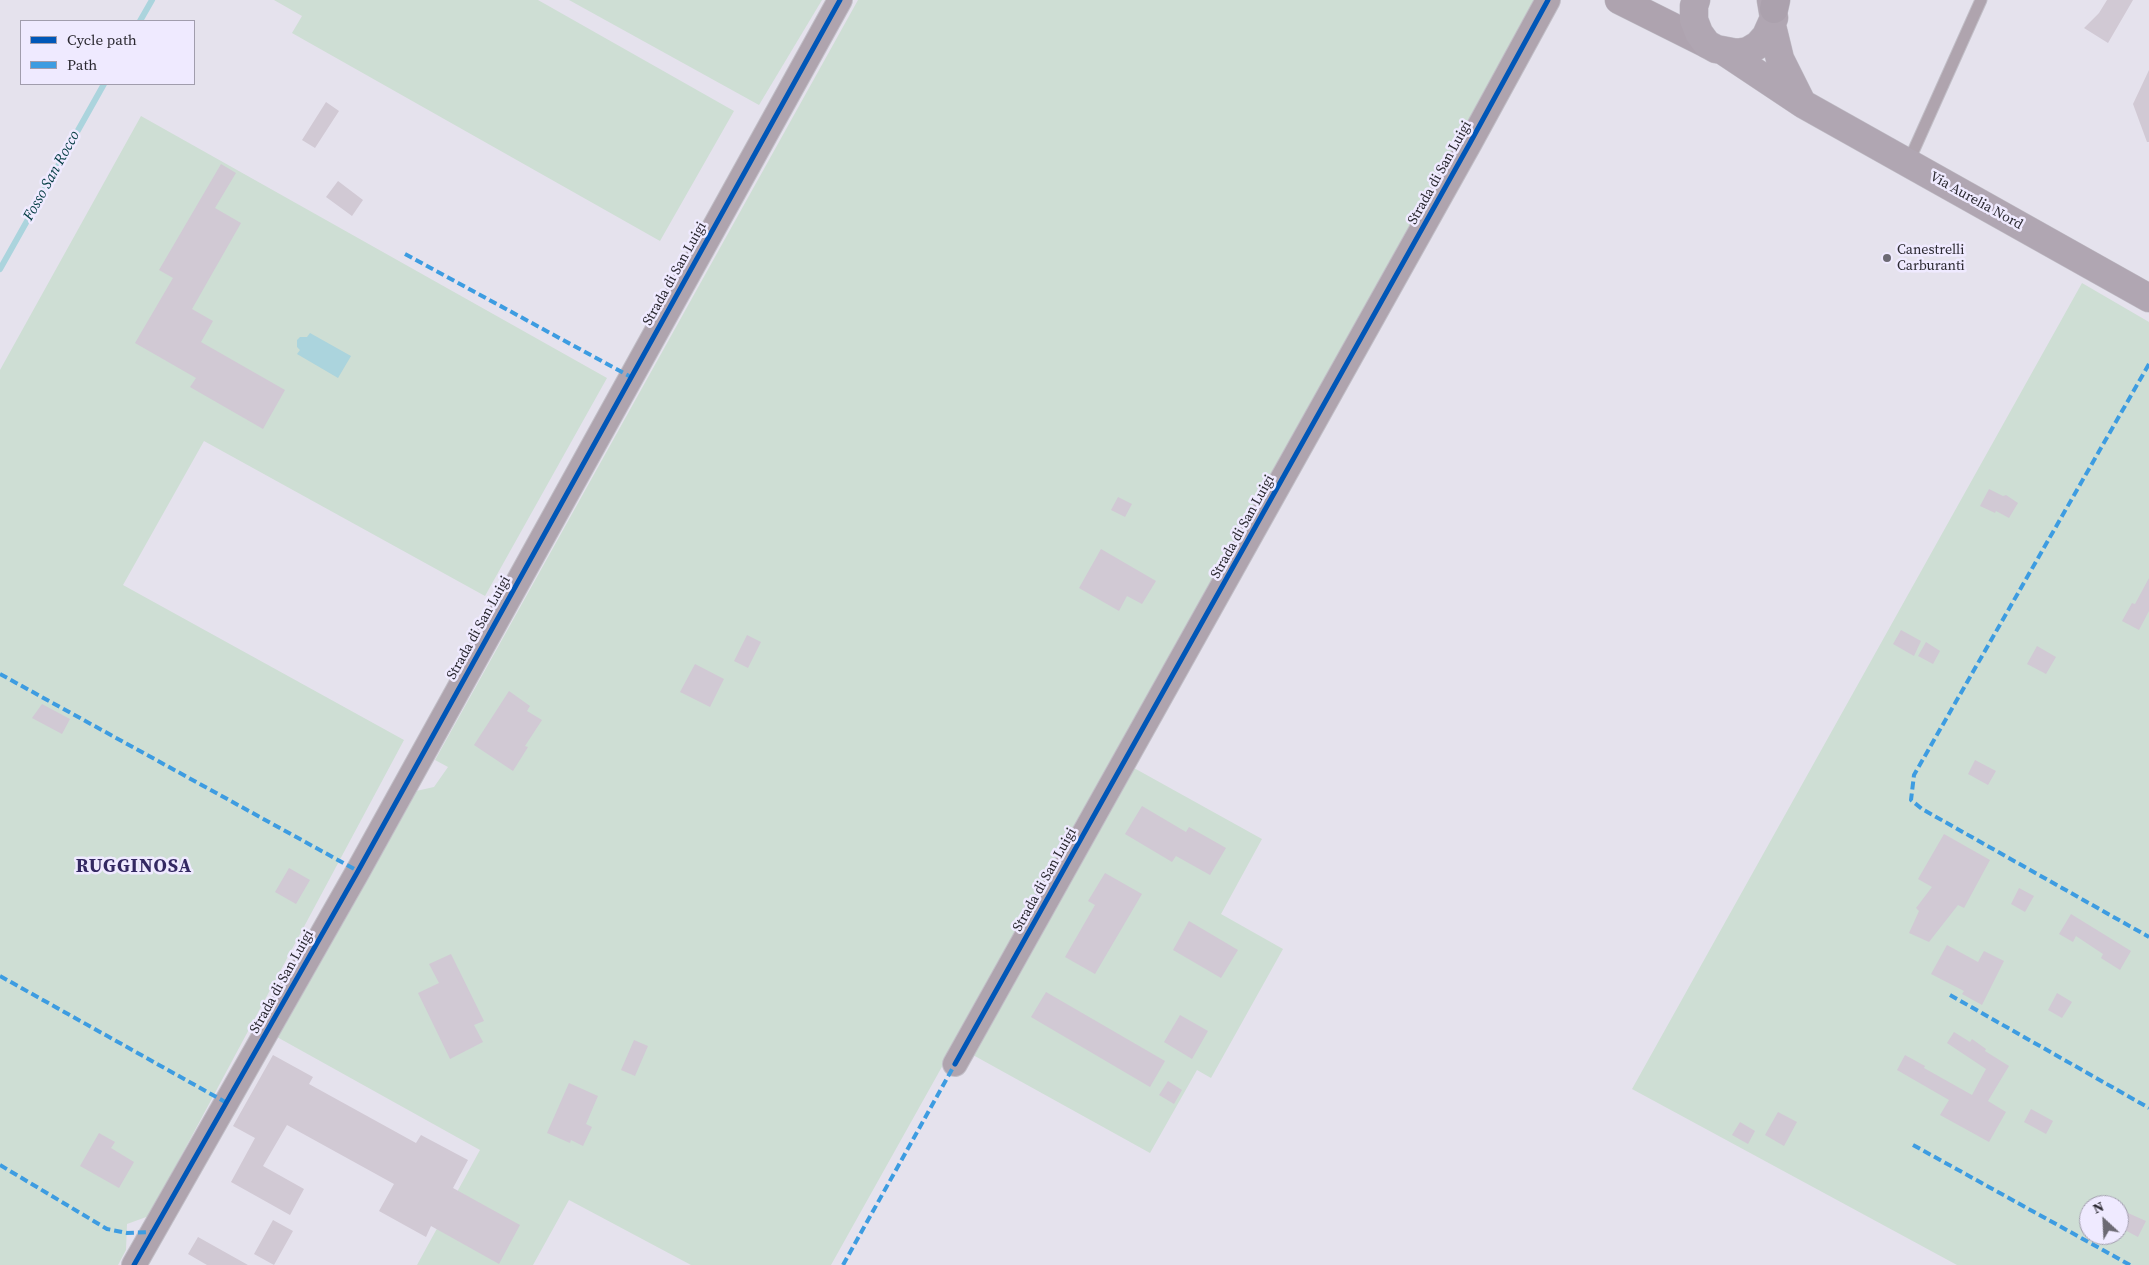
<!DOCTYPE html>
<style>
body{margin:0}
#map{position:relative;width:2149px;height:1265px;overflow:hidden;background:#e5e2ed;font-family:"Source Serif 4",serif}
canvas{display:block}
.legend{position:absolute;left:20px;top:20px;width:175px;height:65px;box-sizing:border-box;background:#efeaff;border:1px solid #a19dad;margin:0;padding:6px 9px;list-style:none;font-size:15px;color:#2b2931}
.legend li{display:flex;align-items:center;gap:10px;height:25px}
.legend b{width:25px;border:1px solid #a19dad}
.north{position:absolute;left:2079px;top:1195px;width:50px;height:50px;box-sizing:border-box;background:#efeaff;border:1px solid #a19dad;border-radius:50%;rotate:335deg;font-size:14px;font-weight:700;line-height:20px;text-align:center;color:#2b2931}
.north::after{content:'';display:block;margin:auto;width:18px;height:22px;background:#6c6a73;clip-path:polygon(50% 0,100% 100%,50% 72%,0 100%)}
</style>
<div id="map">
<canvas width="2149" height="1265"></canvas>
<ul class="legend">
<li><b style="height:6px;background:#0057b8"></b>Cycle path</li>
<li><b style="height:6px;background:#3d9ce1"></b>Path</li>
</ul>
<div class="north">N</div>
</div>
<script>
const c = document.querySelector('canvas').getContext('2d');
c.lineJoin = 'round';
function fillPath(path, color) { c.fillStyle = color; c.fill(path, 'evenodd'); }
const poly = rows => new Path2D(rows.map(r => 'M' + r).join(''));
function trace(path, color, width, dash) { c.strokeStyle = color; c.lineWidth = width; c.lineCap = dash ? 'butt' : 'round'; c.setLineDash(dash || []); c.stroke(path); }
function write(font, color, halo, rows, align = 'center') {
  c.font = font + ' "Source Serif 4",serif'; c.lineWidth = 5; c.setLineDash([]); c.textBaseline = 'middle'; c.strokeStyle = halo; c.fillStyle = color; for (const [text, x, y, turn = 0] of rows) {
    c.save(); c.translate(x, y); c.rotate((+turn || 0) * Math.PI / 180); c.textAlign = isNaN(turn) ? turn : align; if (halo) c.strokeText(text, 0, 0); c.fillText(text, 0, 0); c.restore();
  }
}
fillPath(poly([
 [274,0,538,0,734,111,660,241,292,33,302,16],
 [569,0,822,0,759,105],
 [858,0,1539,0,831,1265,691,1265,569,1200,533,1265,417,1265,480,1150,277,1037,416,791,434,787,448,767,435,760],
 [141,116,607,378,485,596,204,441,123,585,404,740,149,1216,127,1224,126,1250,118,1265,0,1265,0,370],
 [2082,283,2149,322,2149,1265,1957,1265,1632,1089],
 [2089,1205,2119,1205,2119,1235,2089,1235],
 [1134,768,1262,839,1221,914,1283,949,1211,1078,1197,1070,1150,1153,973,1055]
]), '#ceded4');
fillPath(poly([
 [310,333,351,356,338,378,297,354,300,350,297,347,297,340,300,337,307,337]
]), '#abd4dd');
trace(poly([
 [140,21,152,0],
 [0,269,104,84]
]), '#abd4dd', 6);
fillPath(poly([
 [2107,0,2133,0,2108,43,2084,28,2099,13],
 [2149,70,2149,142,2147,142,2133,104],
 [326,102,339,111,315,148,302,140],
 [221,164,236,173,215,208,241,223,192,309,213,321,201,342,285,390,263,429,190,387,196,378,135,343,173,278,159,270],
 [338,181,363,200,352,216,326,197],
 [1989,489,2003,496,2006,495,2018,503,2009,518,1996,511,1995,513,1980,506],
 [1118,497,1132,504,1125,517,1111,510],
 [1101,549,1156,581,1142,604,1127,596,1119,611,1079,588],
 [2149,578,2149,611,2139,630,2122,621,2132,603,2135,604],
 [1901,630,1921,641,1914,656,1893,644],
 [747,635,761,642,748,668,734,661],
 [1926,642,1940,651,1933,664,1918,656],
 [2037,646,2056,657,2046,674,2027,664],
 [695,664,724,679,710,707,680,692],
 [509,691,530,706,527,711,542,720,525,746,528,747,513,771,474,745],
 [42,704,70,719,62,734,32,718],
 [1975,760,1996,771,1988,785,1968,774],
 [1142,806,1186,832,1189,827,1226,848,1210,875,1176,856,1172,862,1125,834],
 [1944,834,1990,860,1964,908,1958,905,1929,942,1909,933,1919,911,1916,908,1932,887,1918,879],
 [289,868,310,880,296,904,275,892],
 [1105,873,1142,894,1095,974,1065,957,1095,905,1088,901],
 [2019,888,2034,896,2025,912,2011,904],
 [2071,914,2131,951,2120,970,2101,958,2103,954,2076,936,2073,942,2059,934],
 [1189,921,1238,950,1221,978,1173,950],
 [1947,945,1978,962,1984,951,2004,961,1982,1005,1962,994,1964,991,1931,974],
 [451,954,484,1021,474,1025,483,1042,450,1059,418,993,439,983,429,964],
 [1046,992,1165,1061,1150,1087,1031,1017],
 [2057,993,2072,1002,2062,1018,2048,1010],
 [1180,1015,1208,1031,1192,1059,1164,1042],
 [1954,1032,1970,1042,1972,1039,1986,1049,1985,1051,2009,1066,1988,1101,2006,1112,1989,1142,1940,1115,1949,1100,1897,1070,1905,1055,1925,1066,1924,1068,1972,1095,1986,1069,1947,1043],
 [634,1040,648,1046,635,1076,621,1070],
 [273,1055,313,1077,309,1084,416,1143,421,1135,468,1160,453,1188,520,1225,499,1264,431,1226,426,1237,379,1211,394,1184,287,1125,263,1166,304,1189,290,1215,231,1182,255,1138,233,1126],
 [1168,1081,1182,1090,1174,1104,1159,1095],
 [569,1083,598,1096,586,1124,592,1127,583,1146,571,1140,570,1143,547,1133],
 [2031,1109,2053,1121,2046,1134,2024,1122],
 [1778,1112,1797,1122,1784,1146,1765,1135],
 [1740,1122,1755,1131,1748,1144,1732,1135],
 [99,1133,115,1142,111,1148,134,1162,119,1188,80,1166],
 [2128,1213,2146,1221,2138,1237,2121,1228],
 [273,1220,293,1231,274,1265,254,1254],
 [198,1237,248,1265,207,1265,188,1254]
]), '#d1c9d4');
const lane = poly([
 [1908,163,1981,0]
]);
const street = poly([
 [955,1064,1470,143,1548,0],
 [134,1265,358,871,840,0]
]);
const secondary = poly([
 [1619,0,1707,44]
]);
const primary = poly([
 [1696,0,1694,6,1694,20,1699,33,1707,44,1716,49,1737,53,1748,51,1758,45,1766,36,1774,18,1771,0],
 [1772,26,1780,59,1802,103],
 [1725,52,1803,104,2149,298]
]);
const highway = poly([
 [1774,9,1776,0]
]);
trace(lane, '#c1bec7', 13);
trace(street, '#c1bec7', 26);
trace(secondary, '#c1bec7', 29);
trace(primary, '#c1bec7', 29);
trace(highway, '#c1bec7', 29);
trace(lane, '#afa4ae', 11);
trace(street, '#afa4ae', 24);
trace(secondary, '#aea3af', 28);
trace(primary, '#b0a6b2', 28);
trace(highway, '#aba1ad', 28);
trace(poly([
 [405,254,631,377],
 [2149,364,1914,775,1911,800,1922,809,2149,937],
 [0,674,358,871],
 [0,976,227,1103],
 [1950,995,2149,1108],
 [1913,1145,2130,1265],
 [0,1165,107,1229,127,1233,152,1232],
 [843,1265,955,1064]
]), '#3d9ce1', 4, [8, 4]);
trace(poly([
 [955,1064,1470,143,1548,0],
 [134,1265,358,871,840,0]
]), '#0057b8', 5);
for (const [x, y, r, color] of [
 [1887,258,5,"#6c6a73"]
]) { const dot = new Path2D(); dot.arc(x, y, r, 0, 2 * Math.PI); c.fillStyle = color; c.fill(dot); trace(dot, '#efeaff', 2); }
write('14px', '#2b2931', '#efeaff', [
 ["Strada di San Luigi",1440,173,-61],
 ["Via Aurelia Nord",1976,201,29],
 ["Strada di San Luigi",675,274,-61],
 ["Strada di San Luigi",1243,527,-61],
 ["Strada di San Luigi",479,628,-61],
 ["Strada di San Luigi",1045,880,-61],
 ["Strada di San Luigi",282,982,-61]
]);
write('14px', '#2b2931', '#efeaff', [
 ["Canestrelli",1897,250],
 ["Carburanti",1897,266]
], 'left');
write('italic 15px', '#003a41', '#efeaff', [
 ["Fosso San Rocco",52,176,-61]
]);
c.letterSpacing = '1px';
write('bold 19px', '#332862', '#efeaff', [
 ["RUGGINOSA",134,867]
]);
c.letterSpacing = '0px';
</script>
